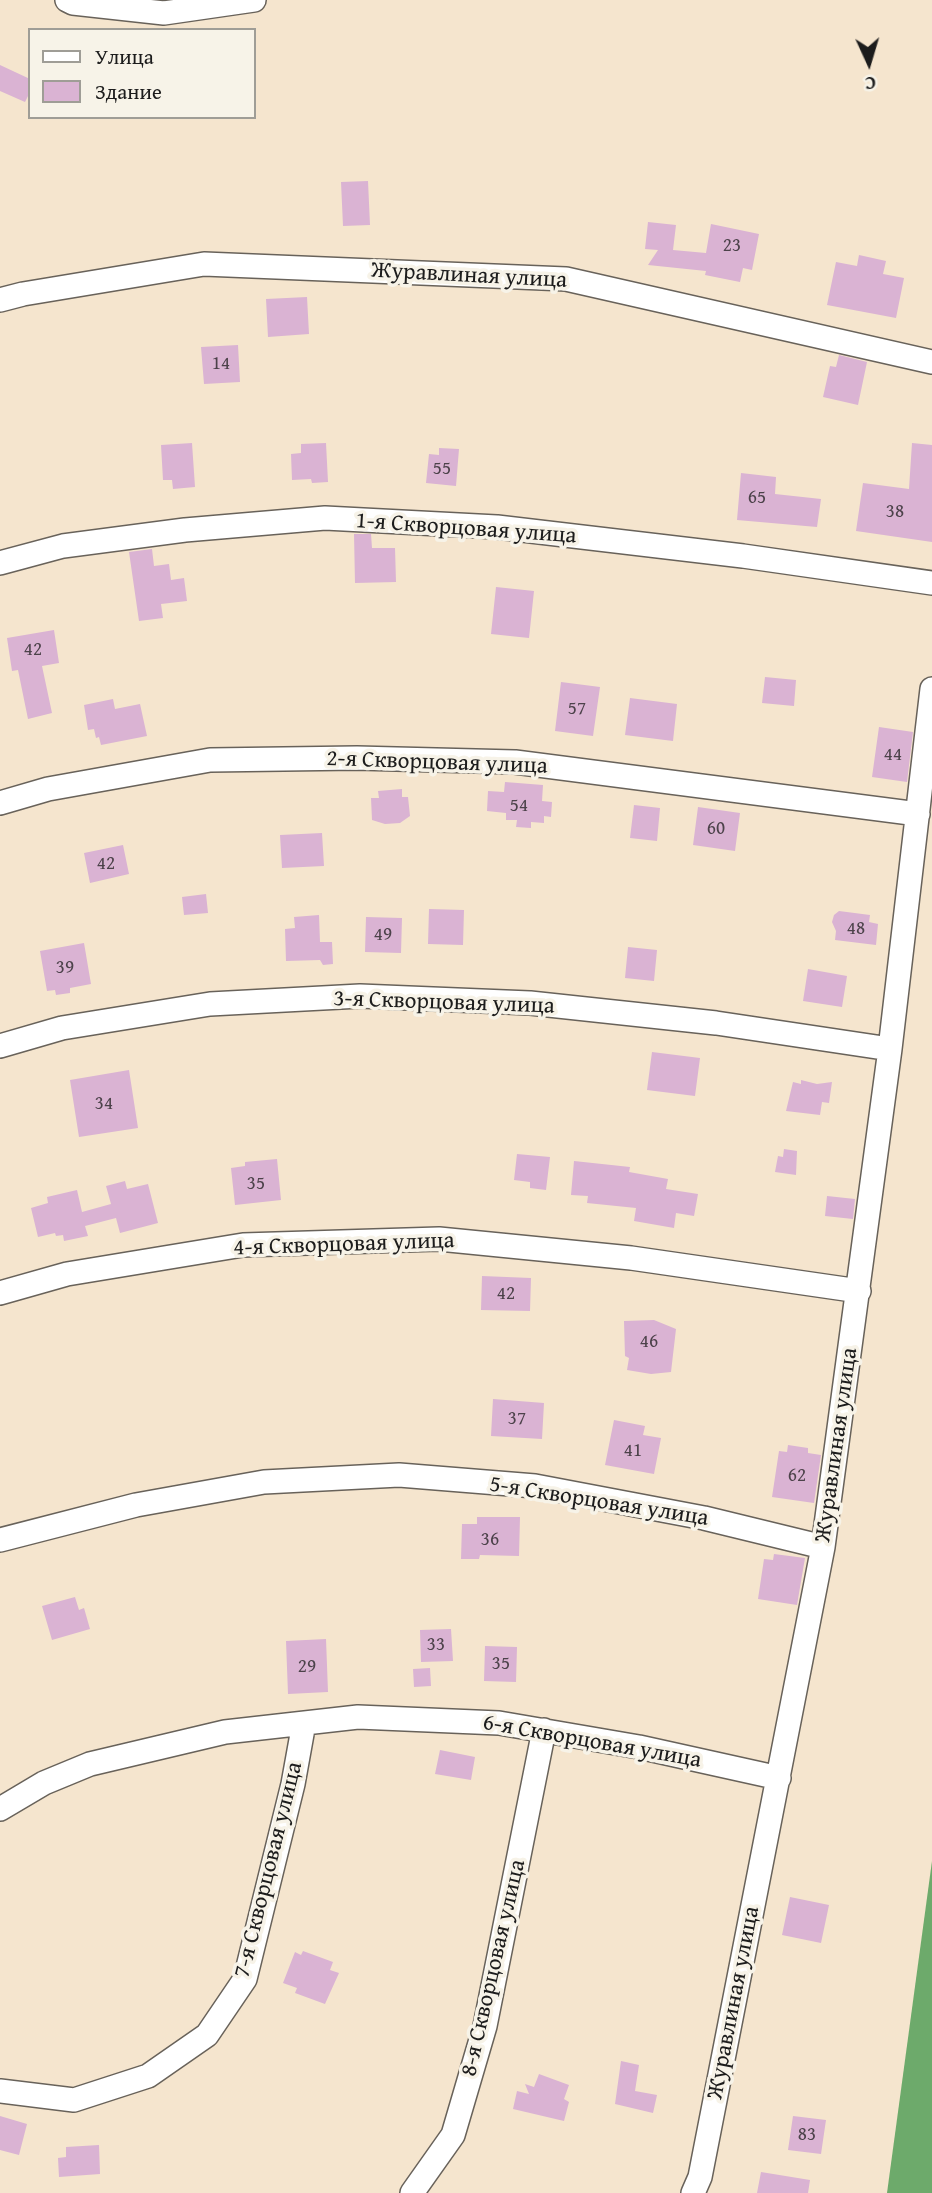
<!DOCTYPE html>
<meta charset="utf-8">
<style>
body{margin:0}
#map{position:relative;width:932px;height:2193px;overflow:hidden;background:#f5e5ce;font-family:"Gentium Book Plus",serif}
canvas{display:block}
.legend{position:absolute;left:28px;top:28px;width:228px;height:91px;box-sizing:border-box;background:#f7f3e8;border:2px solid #9f9d96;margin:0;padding:9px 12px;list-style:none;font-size:21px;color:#1c1c1c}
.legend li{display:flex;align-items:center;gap:14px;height:35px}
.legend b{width:35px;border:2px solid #9f9d96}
.north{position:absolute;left:834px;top:28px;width:70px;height:70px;-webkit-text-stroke:5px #f7f3e8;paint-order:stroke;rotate:176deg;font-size:19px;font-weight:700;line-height:28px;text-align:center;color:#1c1c1c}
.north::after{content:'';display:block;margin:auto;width:24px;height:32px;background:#1c1c1c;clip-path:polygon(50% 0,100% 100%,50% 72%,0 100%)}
</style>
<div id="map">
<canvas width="932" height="2193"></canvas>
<ul class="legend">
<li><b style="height:9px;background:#fff"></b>Улица</li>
<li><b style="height:19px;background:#dab3d3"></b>Здание</li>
</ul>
<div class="north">С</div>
</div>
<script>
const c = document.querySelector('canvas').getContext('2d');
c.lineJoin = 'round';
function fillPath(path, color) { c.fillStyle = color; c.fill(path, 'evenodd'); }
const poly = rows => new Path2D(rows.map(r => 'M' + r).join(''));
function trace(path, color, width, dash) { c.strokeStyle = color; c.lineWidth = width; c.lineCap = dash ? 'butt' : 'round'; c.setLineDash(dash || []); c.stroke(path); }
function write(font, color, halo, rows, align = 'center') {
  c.font = font + ' "Gentium Book Plus",serif'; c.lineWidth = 7; c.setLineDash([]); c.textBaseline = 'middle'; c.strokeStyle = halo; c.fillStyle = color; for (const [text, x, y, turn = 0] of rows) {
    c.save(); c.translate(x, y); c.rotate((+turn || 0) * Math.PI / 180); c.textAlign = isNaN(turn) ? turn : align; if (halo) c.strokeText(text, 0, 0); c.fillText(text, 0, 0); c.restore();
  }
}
fillPath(poly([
 [932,1861,932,2193,887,2193]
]), '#6daa6b');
fillPath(poly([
 [0,65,30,79,30,92,25,102,0,91],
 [368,181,370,225,343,226,341,182],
 [648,222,676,225,673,250,706,253,711,224,759,234,752,270,743,268,740,282,705,275,706,271,648,265,658,250,645,249],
 [859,255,886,261,883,274,904,278,896,318,827,305,836,262,857,266],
 [307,297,309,334,268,337,266,299],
 [238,345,240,382,204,384,201,347],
 [839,355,867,362,858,405,823,397,830,366,836,367],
 [192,443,195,487,173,489,172,480,163,480,161,445],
 [326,443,328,482,312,483,311,479,292,480,291,454,301,453,301,444],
 [912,443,932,445,932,542,856,531,863,483,909,489],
 [439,448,459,449,456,486,426,483,429,454,439,455],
 [741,473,776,477,775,494,821,499,817,527,737,520],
 [354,534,371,534,372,548,395,548,396,582,355,583],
 [152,549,154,566,169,564,171,580,184,578,187,601,161,604,163,618,139,621,129,552],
 [496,587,534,591,529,638,491,634],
 [54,630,59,663,42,666,52,713,28,719,18,670,12,671,7,638],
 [765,677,796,680,794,706,762,703],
 [561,682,600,687,593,736,555,731],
 [630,698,677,704,673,741,625,735],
 [113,699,115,709,140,704,147,736,101,745,99,737,96,738,94,729,88,730,84,705],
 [879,727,913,732,907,782,872,777],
 [505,782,543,785,542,801,552,802,551,817,544,816,544,823,531,822,531,828,516,827,517,820,506,820,506,813,487,811,488,791,504,792],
 [402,789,402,797,408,797,410,816,400,823,385,824,372,820,371,798,379,798,378,791],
 [634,805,660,808,657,841,630,838],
 [698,807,740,813,735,851,693,845],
 [322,833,324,866,282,868,280,835],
 [123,845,129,874,90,883,84,853],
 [206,894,208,913,184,915,182,897],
 [429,909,464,910,463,945,428,944],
 [839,911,870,915,869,922,878,924,876,945,835,940,836,931,832,922,834,915],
 [319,915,320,942,332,942,333,964,323,965,320,960,286,961,285,929,295,928,294,917],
 [366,917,402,918,401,953,365,952],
 [84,943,91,984,70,988,70,993,56,995,55,990,47,991,40,951],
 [628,947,657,950,654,981,625,978],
 [808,969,847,976,842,1007,803,1001],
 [652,1052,700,1058,695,1096,647,1090],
 [129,1070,138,1128,79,1137,70,1080],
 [801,1080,817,1084,832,1082,829,1103,822,1102,820,1115,786,1111,793,1082,801,1084],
 [784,1149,797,1151,796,1175,775,1172,778,1156,783,1157],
 [517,1154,550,1157,546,1190,530,1188,530,1182,514,1180],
 [277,1159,281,1200,235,1205,231,1168,245,1166,245,1162],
 [574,1161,630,1167,629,1172,668,1179,666,1189,698,1194,694,1216,676,1213,674,1228,634,1221,636,1208,587,1203,588,1196,571,1195],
 [125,1181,127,1189,148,1184,158,1223,120,1233,116,1218,85,1226,88,1236,64,1241,63,1235,56,1236,55,1233,38,1237,31,1208,48,1203,47,1197,77,1190,82,1212,111,1204,106,1186],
 [827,1196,855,1199,853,1219,825,1216],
 [482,1276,531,1278,530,1311,481,1310],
 [654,1320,676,1329,671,1372,651,1374,627,1370,629,1358,625,1356,624,1321],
 [493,1399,544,1403,542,1439,491,1436],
 [614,1420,645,1426,643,1435,661,1438,654,1474,605,1465],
 [788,1445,808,1448,808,1453,821,1455,814,1503,772,1497,779,1451,787,1452],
 [477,1517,520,1517,519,1556,480,1555,479,1559,461,1559,462,1524,477,1524],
 [774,1554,805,1558,797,1605,758,1599,764,1559,773,1560],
 [75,1597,79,1610,84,1608,90,1629,52,1640,42,1606],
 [451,1629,453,1661,421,1662,420,1630],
 [326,1639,328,1692,288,1694,286,1641],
 [485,1646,517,1647,516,1682,484,1681],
 [430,1668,431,1686,414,1687,413,1669],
 [440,1750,475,1757,471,1780,435,1774],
 [790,1897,829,1905,821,1943,782,1935],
 [303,1951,333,1962,330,1970,339,1973,325,2004,295,1993,297,1988,283,1983,295,1952,301,1955],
 [621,2061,639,2065,635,2091,657,2095,653,2113,615,2104],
 [539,2074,569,2085,564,2099,569,2102,564,2121,513,2109,517,2091,529,2094,525,2084,534,2087],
 [0,2116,27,2124,19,2155,0,2150],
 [793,2116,826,2120,821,2154,788,2150],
 [99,2145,100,2174,59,2177,58,2158,66,2157,66,2147],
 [761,2172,810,2180,808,2193,757,2193]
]), '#dab3d3');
const minor = poly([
 [67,0,73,3,164,13,254,0],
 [0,300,23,294,204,264,566,279,932,362],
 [0,563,63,546,185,530,325,518,497,527,743,556,932,583],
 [0,803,48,789,210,760,357,758,515,762,918,814],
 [0,1046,62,1028,210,1004,360,996,530,1003,716,1023,890,1049],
 [0,1293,67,1274,243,1245,439,1239,631,1258,859,1291],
 [0,1540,136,1505,264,1482,399,1475,535,1486,704,1518,823,1547],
 [0,1809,44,1783,90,1764,225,1732,358,1717,499,1723,639,1747,779,1778],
 [0,2091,74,2100,148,2076,207,2035,245,1979,293,1784,304,1723],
 [412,2193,453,2135,485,2026,544,1730],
 [693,2193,700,2177,823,1547,890,1049,932,689]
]);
trace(minor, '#68625a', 26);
trace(minor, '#fff', 23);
write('19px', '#4c424a', null, [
 ["23",732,246],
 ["14",221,364],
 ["55",442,469],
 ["65",757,498],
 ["38",895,512],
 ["42",33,650],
 ["57",577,709],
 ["44",893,755],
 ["54",519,806],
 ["60",716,829],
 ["42",106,864],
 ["48",856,929],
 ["49",383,935],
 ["39",65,968],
 ["34",104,1104],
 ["35",256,1184],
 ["42",506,1294],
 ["46",649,1342],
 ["37",517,1419],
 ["41",633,1451],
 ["62",797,1476],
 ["36",490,1540],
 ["33",436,1645],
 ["35",501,1664],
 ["29",307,1667],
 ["83",807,2135]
]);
write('23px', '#1c1c1c', '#f7f3e8', [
 ["Журавлиная улица",469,276,3],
 ["1-я Скворцовая улица",466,529,4],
 ["2-я Скворцовая улица",437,763,2],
 ["3-я Скворцовая улица",444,1003,2],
 ["4-я Скворцовая улица",344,1245,-2],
 ["Журавлиная улица",837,1445,-82],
 ["5-я Скворцовая улица",599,1502,9],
 ["6-я Скворцовая улица",592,1742,10],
 ["7-я Скворцовая улица",269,1870,-76],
 ["8-я Скворцовая улица",494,1968,-77],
 ["Журавлиная улица",734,2003,-79]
]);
</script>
